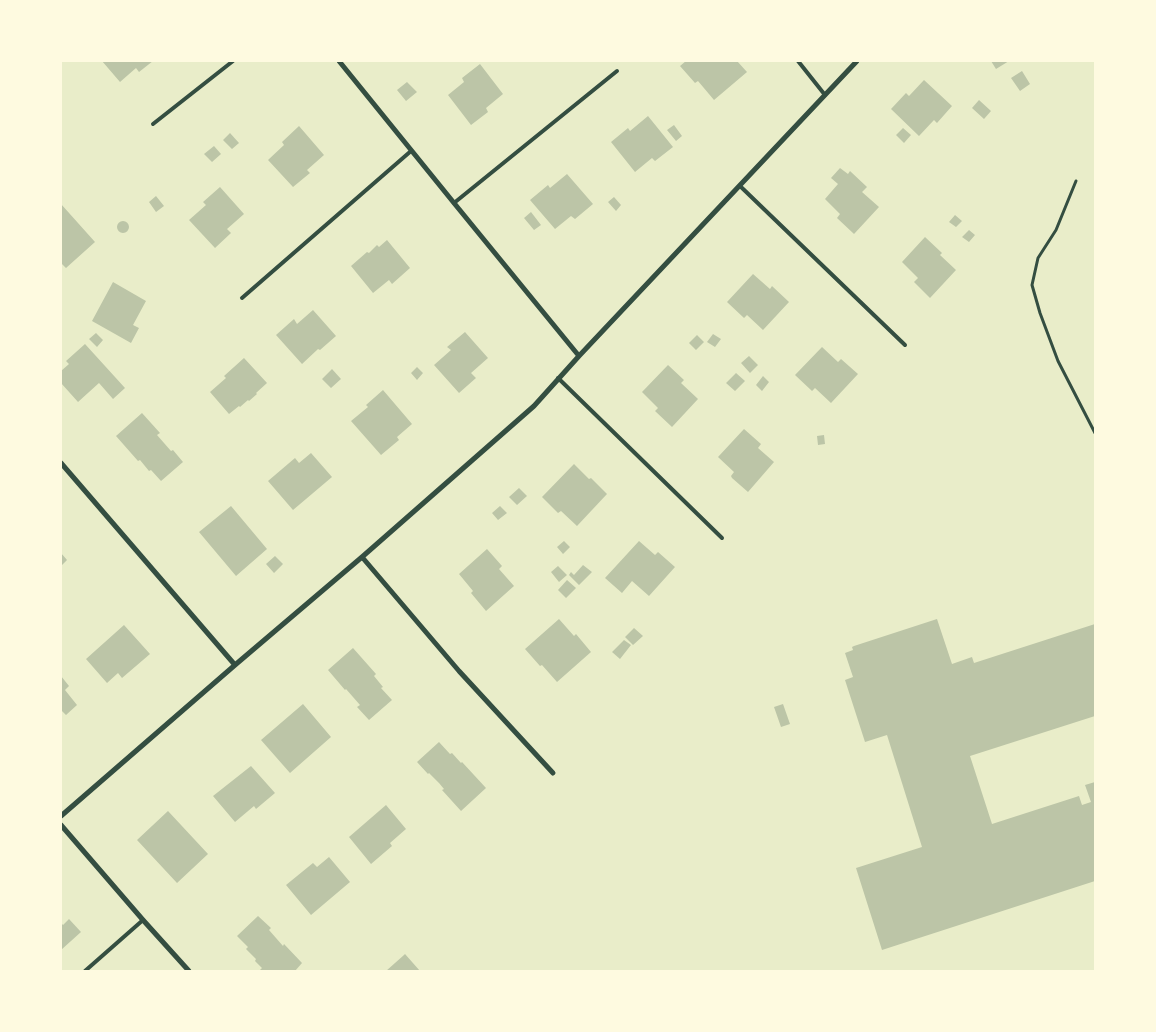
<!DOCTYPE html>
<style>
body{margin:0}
#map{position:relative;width:1156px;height:1032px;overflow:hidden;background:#e9edc9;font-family:"Roboto Condensed",sans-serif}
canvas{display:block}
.frame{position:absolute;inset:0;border:62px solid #fefae0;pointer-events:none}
</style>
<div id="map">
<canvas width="1156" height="1032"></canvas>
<div class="frame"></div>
</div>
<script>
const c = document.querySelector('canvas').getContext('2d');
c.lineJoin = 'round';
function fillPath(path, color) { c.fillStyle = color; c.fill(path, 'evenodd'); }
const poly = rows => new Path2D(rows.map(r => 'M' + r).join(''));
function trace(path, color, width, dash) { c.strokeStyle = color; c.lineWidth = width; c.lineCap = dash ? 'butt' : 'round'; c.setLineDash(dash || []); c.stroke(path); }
fillPath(poly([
 [102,61,153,61,139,72,136,68,120,82],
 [686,61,737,61,747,72,714,100,698,81,695,83,680,66],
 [991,61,1009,61,996,69],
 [480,64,503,94,486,108,488,112,471,125,448,95,464,82,462,78],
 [1022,71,1030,84,1020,91,1011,78],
 [924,80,952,106,937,123,934,120,919,136,891,109,906,93,909,96],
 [407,82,417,92,406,101,397,90],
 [979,100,991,111,984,119,972,108],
 [648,116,673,147,655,161,652,158,635,172,611,142,628,128,630,131],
 [674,125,682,136,676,141,667,130],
 [299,126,324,155,307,170,310,173,293,187,268,160,284,145,282,142],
 [903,128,911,135,904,143,896,135],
 [230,133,239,143,232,149,223,140],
 [214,146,221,154,212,162,204,154],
 [840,168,848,174,850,171,867,187,862,192,879,207,854,234,837,218,840,214,825,199,838,184,831,178],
 [567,174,593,204,575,219,571,216,555,229,530,200,548,185,550,188],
 [220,187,244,214,227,229,231,233,215,248,189,220,206,205,203,202],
 [156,196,164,206,156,212,149,202],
 [614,197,621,205,616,211,608,202],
 [61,204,95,242,66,268,61,263],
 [531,212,541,225,534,230,524,218],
 [955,215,962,221,956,227,949,222],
 '117 227a6 6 0 1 1 12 0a6 6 0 1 1-12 0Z',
 [969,230,975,235,969,242,962,237],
 [925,237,942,253,940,255,956,270,930,298,914,282,918,278,902,262],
 [387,240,410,268,392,284,389,280,373,293,351,266,367,252,369,253,377,245,379,247],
 [753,274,770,289,772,286,789,302,763,330,747,315,744,318,727,302],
 [113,282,146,301,133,325,139,328,131,343,92,321],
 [313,310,336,336,320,350,318,349,317,350,302,364,276,335,294,319,297,324],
 [465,332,488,358,471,373,476,378,459,393,434,365,451,350,447,347],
 [96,333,103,340,97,347,89,339],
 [713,334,721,339,715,347,707,342],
 [697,335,704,342,696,350,689,343],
 [85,344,125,388,113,399,99,383,78,402,61,383,61,371,69,364,66,361],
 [822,347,838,362,841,359,858,374,831,403,815,388,812,391,795,375],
 [749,356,758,365,750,373,741,363],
 [244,358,267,383,256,393,257,394,249,401,248,400,240,407,239,406,229,414,210,392,226,378,224,376],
 [668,365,684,380,681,383,698,399,672,427,655,411,658,408,642,392],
 [417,367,423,373,417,380,411,373],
 [332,369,341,379,331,388,322,379],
 [736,373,745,381,735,391,726,383],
 [763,376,769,382,762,391,756,385],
 [383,390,412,424,397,437,399,440,381,455,351,421,368,407,366,405],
 [142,413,160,433,157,435,171,451,173,450,183,462,161,481,151,470,149,471,140,460,138,461,116,436],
 [744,429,761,444,758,448,774,462,748,492,732,478,731,476,734,472,718,457],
 [824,435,825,444,818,445,817,436],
 [311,453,332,477,293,510,268,481,295,458,299,463],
 [574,464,589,479,591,478,607,494,577,526,561,511,558,513,542,497],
 [519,488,527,496,517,505,509,497],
 [231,506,267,549,236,576,199,532],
 [500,506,507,513,498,520,492,513],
 [564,541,570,547,563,554,557,547],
 [639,541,655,555,658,552,675,567,649,596,632,581,622,593,605,578],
 [487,549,502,566,499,569,514,586,486,611,471,593,473,591,459,574],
 [61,553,67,560,61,566],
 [275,556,283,564,274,573,266,564],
 [583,565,592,572,579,585,569,575,571,572,574,575],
 [558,566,567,575,559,582,551,572],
 [567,580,576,588,566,598,558,590],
 [559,619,574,636,576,634,591,652,557,682,542,665,540,666,525,649],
 [937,619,952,664,972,657,974,663,1095,624,1095,716,970,756,992,824,1079,796,1082,805,1091,802,1085,785,1095,782,1095,881,882,950,856,868,922,847,887,735,865,742,845,680,853,677,845,653,853,650,852,647,854,646],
 [124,625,150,654,122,678,118,673,107,683,86,659],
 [634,628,643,636,633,645,625,637],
 [624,640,631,645,620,659,612,652],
 [353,648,376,674,374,676,383,687,381,688,392,700,369,720,357,707,360,705,346,689,345,690,328,670],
 [61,676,69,686,65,690,77,705,66,715,61,710],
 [303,704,331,737,290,773,261,740],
 [783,704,790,724,781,727,774,707],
 [439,742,450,754,452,753,461,763,462,762,486,788,461,811,442,790,444,789,439,783,429,773,428,774,417,762],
 [251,766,275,793,256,809,254,806,235,822,213,796],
 [386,805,406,829,390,843,392,846,371,864,349,837],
 [168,811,208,854,177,883,137,840],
 [329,857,350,882,311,915,286,885,313,863,317,867],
 [258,916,271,928,269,930,283,946,284,944,302,963,295,971,261,971,260,970,262,968,255,961,256,959,246,949,248,947,237,936],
 [69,919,81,932,61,950,61,923,63,925],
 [405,954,420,971,386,971,404,955]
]), '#bcc5a7');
trace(poly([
 [1076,181,1056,230,1038,258,1032,285,1040,313,1058,361,1095,433]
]), '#344e41', 3);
trace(poly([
 [798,61,825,95],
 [153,124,233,61],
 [740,186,905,345],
 [454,203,617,71],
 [242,298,411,151],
 [558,378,722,538],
 [85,971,143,920]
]), '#344e41', 4);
trace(poly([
 [339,61,454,203,579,356],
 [61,463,235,665],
 [362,557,459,671,553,773],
 [61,816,235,665,362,557,534,406,579,356,857,61],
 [61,825,143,920,189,971]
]), '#344e41', 5);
</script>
